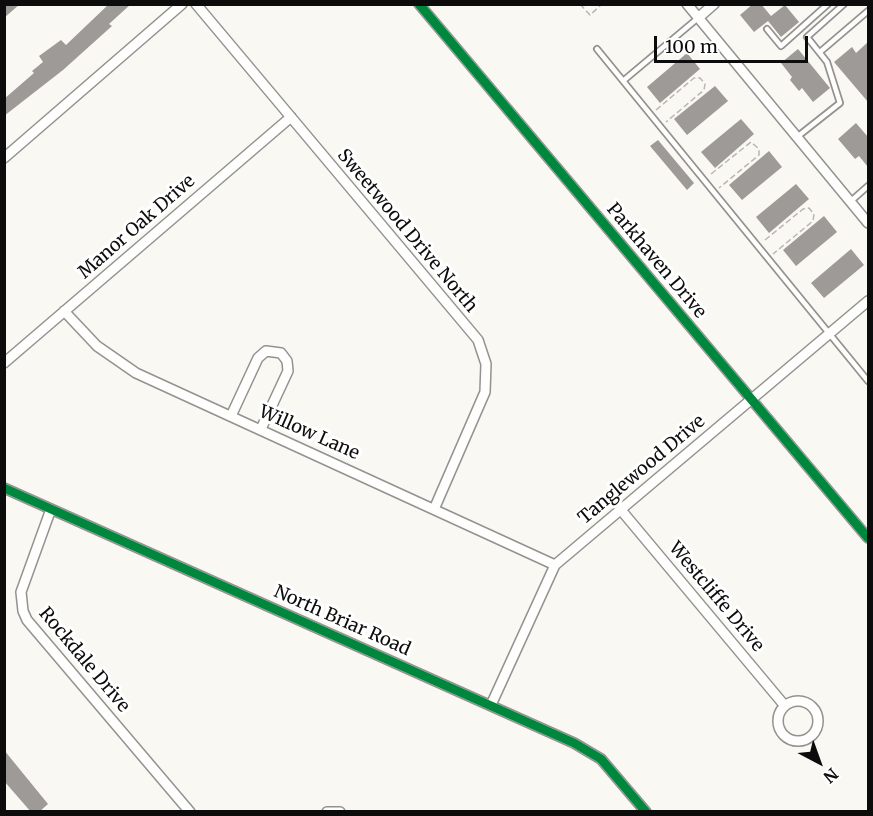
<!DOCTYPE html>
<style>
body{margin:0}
#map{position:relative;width:873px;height:816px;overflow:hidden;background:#faf8f2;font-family:Merriweather,serif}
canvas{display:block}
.frame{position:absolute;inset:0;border:6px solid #0c0c0c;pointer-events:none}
.north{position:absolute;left:789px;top:732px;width:60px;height:60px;-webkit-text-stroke:4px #fff;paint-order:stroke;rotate:139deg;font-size:16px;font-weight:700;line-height:24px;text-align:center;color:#0c0c0c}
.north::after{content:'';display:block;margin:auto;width:21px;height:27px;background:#0c0c0c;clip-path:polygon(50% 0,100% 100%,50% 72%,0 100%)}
.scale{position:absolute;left:654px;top:36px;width:154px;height:27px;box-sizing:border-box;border:3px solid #0c0c0c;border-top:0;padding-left:8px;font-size:18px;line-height:21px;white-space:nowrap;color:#0c0c0c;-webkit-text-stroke:4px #fff;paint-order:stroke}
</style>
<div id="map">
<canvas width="873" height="816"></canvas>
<div class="frame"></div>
<div class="north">N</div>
<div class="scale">100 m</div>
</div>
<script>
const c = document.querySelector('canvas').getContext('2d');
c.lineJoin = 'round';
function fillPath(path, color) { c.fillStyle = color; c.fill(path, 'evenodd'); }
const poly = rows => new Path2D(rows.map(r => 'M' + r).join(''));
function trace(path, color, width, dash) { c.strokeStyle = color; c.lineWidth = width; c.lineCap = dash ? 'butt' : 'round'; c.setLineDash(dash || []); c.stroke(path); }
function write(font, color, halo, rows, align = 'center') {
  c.font = font + ' Merriweather,serif'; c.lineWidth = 6; c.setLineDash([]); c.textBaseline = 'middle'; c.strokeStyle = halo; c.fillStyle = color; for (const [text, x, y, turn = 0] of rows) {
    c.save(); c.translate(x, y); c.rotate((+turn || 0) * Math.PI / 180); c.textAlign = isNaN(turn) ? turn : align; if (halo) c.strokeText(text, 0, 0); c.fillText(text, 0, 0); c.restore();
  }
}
fillPath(poly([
 [4,4,20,4,4,18],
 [109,4,131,4,109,24,112,26,63,70,4,116,4,99,34,73,32,71,43,62,39,56,61,40,66,45],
 [753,4,761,4,771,16,785,5,799,22,781,37,768,21,754,32,740,15],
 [868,42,868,102,834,62,852,47,856,53],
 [798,49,830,88,813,102,802,88,799,91,790,80,792,77,781,63],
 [687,53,700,69,660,103,647,87],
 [715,86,728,101,687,135,674,119],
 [741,119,754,134,715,168,701,152],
 [856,123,868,137,868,167,859,156,855,159,838,139],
 [658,140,694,183,687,190,650,146],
 [769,151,782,167,742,200,729,185],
 [796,184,809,199,769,233,756,217],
 [824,216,837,232,796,266,783,250],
 [851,249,864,265,824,298,811,283],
 [4,750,48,804,39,812,31,812,4,781]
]), '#9d9a97');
const service = poly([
 [767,29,781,46,828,4],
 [597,49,868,381],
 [820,52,868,11],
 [623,81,698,18],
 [797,137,840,103,827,62,807,37,844,4],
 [851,201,868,186]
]);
const minor = poly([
 [196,4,478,340,486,364,485,392,435,507],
 [419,4,868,538],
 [687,4,868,223],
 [698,18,714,4],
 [4,158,182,4],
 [64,311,97,346,136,373,555,565],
 [4,363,291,117],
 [231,416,258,358,266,351,281,353,287,361,288,371,261,429],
 [4,488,574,743,601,759,646,812],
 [51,509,21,592,23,611,27,620,190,812],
 [621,510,785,706],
 '778 721a20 20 0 1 1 40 0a20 20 0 1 1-40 0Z',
 [491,705,555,565,868,301],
 [327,812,340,812]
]);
trace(service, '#939290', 8);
trace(minor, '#939290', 12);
trace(poly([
 [580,4,590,15,602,4],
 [656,110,694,78,700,78,705,84,704,90,666,122],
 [711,174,751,142,759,149,759,155,719,188],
 [765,240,803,209,809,208,814,214,813,221,773,254]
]), '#b7b7b6', 1.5, [6, 3]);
trace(service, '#fefefd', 4.5);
trace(minor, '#fefefd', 9);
trace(poly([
 [419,4,868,538],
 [4,488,574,743,601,759,646,812]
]), '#00873e', 9);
write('18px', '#0c0c0c', '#fff', [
 ["Manor Oak Drive",137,227,-41],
 ["Sweetwood Drive North",407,231,50],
 ["Parkhaven Drive",656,261,50],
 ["Willow Lane",309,433,24],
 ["Tanglewood Drive",642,470,-40],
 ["Westcliffe Drive",716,597,50],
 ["North Briar Road",342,621,24],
 ["Rockdale Drive",84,660,50]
]);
</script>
